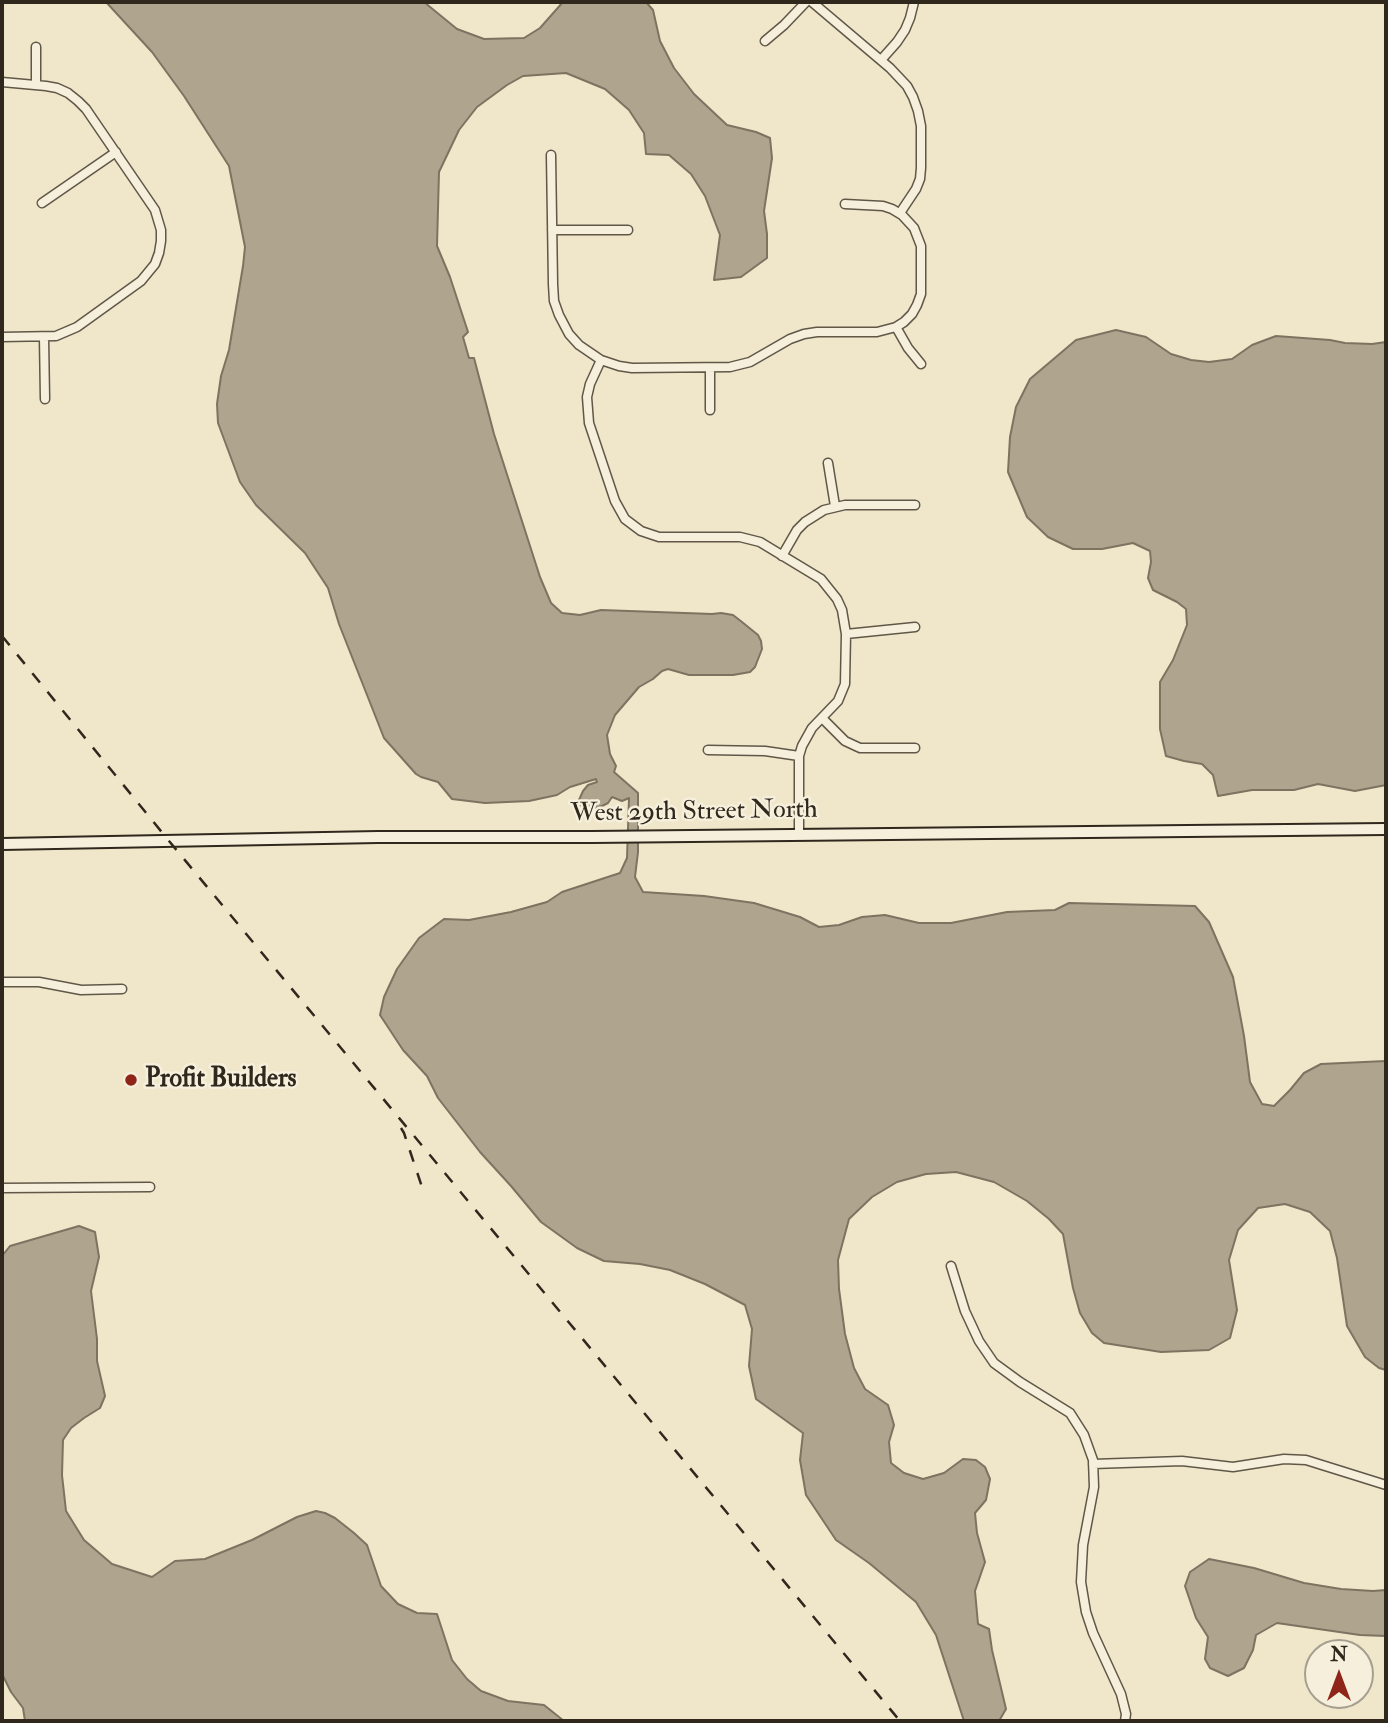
<!DOCTYPE html>
<style>
body{margin:0}
#map{position:relative;width:1388px;height:1723px;overflow:hidden;background:#f0e6c9;font-family:"IM FELL Double Pica",serif}
canvas{display:block}
.frame{position:absolute;inset:0;border:4px solid #30271d;pointer-events:none}
.north{position:absolute;left:1304px;top:1639px;width:70px;height:70px;box-sizing:border-box;background:#f5efdc;border:2px solid #a69f90;border-radius:50%;rotate:0deg;font-size:19px;font-weight:700;line-height:28px;text-align:center;color:#30271d}
.north::after{content:'';display:block;margin:auto;width:24px;height:32px;background:#8f2418;clip-path:polygon(50% 0,100% 100%,50% 72%,0 100%)}
</style>
<div id="map">
<canvas width="1388" height="1723"></canvas>
<div class="frame"></div>
<div class="north">N</div>
</div>
<script>
const c = document.querySelector('canvas').getContext('2d');
c.lineJoin = 'round';
function fillPath(path, color) { c.fillStyle = color; c.fill(path, 'evenodd'); }
const poly = rows => new Path2D(rows.map(r => 'M' + r).join(''));
function trace(path, color, width, dash) { c.strokeStyle = color; c.lineWidth = width; c.lineCap = dash ? 'butt' : 'round'; c.setLineDash(dash || []); c.stroke(path); }
function write(font, color, halo, rows, align = 'center') {
  c.font = font + ' "IM FELL Double Pica",serif'; c.lineWidth = 5; c.setLineDash([]); c.textBaseline = 'middle'; c.strokeStyle = halo; c.fillStyle = color; for (const [text, x, y, turn = 0] of rows) {
    c.save(); c.translate(x, y); c.rotate((+turn || 0) * Math.PI / 180); c.textAlign = isNaN(turn) ? turn : align; if (halo) c.strokeText(text, 0, 0); c.fillText(text, 0, 0); c.restore();
  }
}
const water = poly([
 [106,2,424,2,457,29,484,39,524,38,540,28,563,2,646,2,653,10,660,41,674,68,694,94,727,125,756,132,770,138,772,158,764,211,767,234,767,258,741,277,714,280,720,235,705,196,691,174,669,155,646,154,644,133,629,110,605,89,566,73,523,76,507,85,477,107,459,130,439,172,437,246,450,277,468,332,463,337,469,358,474,358,494,434,540,577,551,603,562,613,580,615,601,610,712,614,721,613,733,615,742,622,758,635,761,641,762,649,755,667,750,672,733,675,689,675,668,669,662,671,653,679,639,687,615,715,607,735,610,754,616,766,614,772,638,793,638,852,635,877,643,892,704,896,754,903,800,917,819,927,839,925,862,917,885,915,919,923,951,923,1007,912,1055,910,1069,903,1195,906,1209,922,1233,977,1244,1036,1250,1082,1262,1104,1274,1106,1290,1090,1304,1073,1321,1064,1386,1061,1386,1370,1379,1368,1365,1357,1347,1326,1337,1258,1330,1231,1310,1212,1285,1204,1258,1208,1238,1230,1229,1260,1237,1310,1230,1338,1209,1350,1161,1352,1104,1343,1092,1333,1080,1313,1073,1288,1063,1234,1049,1219,1027,1201,994,1182,956,1172,926,1174,897,1182,872,1197,849,1219,838,1260,839,1289,845,1334,854,1368,865,1389,888,1405,894,1425,889,1442,891,1463,904,1473,923,1479,944,1473,963,1459,976,1460,985,1467,990,1479,986,1500,975,1513,977,1533,985,1562,975,1591,978,1624,989,1629,992,1650,1006,1709,999,1721,964,1721,936,1635,916,1602,869,1563,836,1540,806,1495,800,1460,803,1433,756,1399,749,1366,752,1329,745,1305,705,1284,670,1270,640,1264,604,1261,577,1248,541,1222,511,1186,480,1152,438,1098,427,1076,403,1050,380,1015,384,997,397,969,419,938,444,919,469,920,511,912,547,902,562,892,620,873,627,858,629,798,622,801,612,797,608,803,602,806,592,809,583,807,579,804,579,800,583,791,588,785,597,782,596,779,570,787,557,795,529,801,485,803,452,799,438,782,421,777,416,774,384,738,339,624,328,588,305,553,256,505,240,482,218,423,217,404,221,376,229,350,243,266,245,247,229,166,184,96,152,52,106,2],
 [1116,330,1146,337,1171,354,1191,360,1209,362,1232,359,1252,345,1276,336,1330,340,1345,343,1372,344,1386,342,1386,785,1355,791,1318,784,1294,790,1252,790,1218,796,1213,775,1202,764,1184,761,1166,756,1160,729,1160,682,1173,660,1187,625,1186,609,1177,602,1153,590,1148,578,1151,562,1150,551,1133,543,1102,549,1073,549,1048,537,1027,517,1008,472,1010,437,1016,407,1030,379,1076,340,1116,330],
 [79,1226,95,1232,99,1257,91,1291,97,1339,97,1361,105,1396,100,1408,84,1418,71,1428,63,1440,62,1475,66,1511,84,1540,112,1564,152,1577,175,1561,205,1559,252,1540,297,1517,316,1511,325,1513,335,1518,354,1533,367,1545,381,1586,398,1604,417,1613,437,1614,452,1660,467,1679,481,1691,508,1701,544,1705,564,1721,25,1721,23,1708,11,1692,2,1674,2,1256,10,1246,79,1226],
 [1209,1559,1254,1568,1304,1583,1341,1589,1373,1591,1386,1590,1386,1636,1360,1635,1277,1623,1256,1635,1253,1650,1244,1668,1228,1676,1210,1668,1205,1659,1208,1637,1196,1618,1185,1586,1190,1572,1209,1559]
]);
fillPath(water, '#afa58f');
trace(water, '#7c7361', 2);
const street = poly([
 [812,2,890,68,907,86,913,97,918,111,921,126,921,168,920,179,916,189,900,213],
 [765,41,784,25,806,2],
 [36,47,36,85],
 [881,60,897,42,905,30,910,18,914,2],
 [2,82,46,86,57,88,68,93,78,101,86,109,155,210,161,230,161,241,159,253,155,264,141,281,77,327,56,336,2,337],
 [551,155,553,284,554,301,559,315,569,334,579,345,601,360,619,366,632,368,730,367,750,362,790,339,804,334,817,332,877,332,896,327,904,322,912,314,917,305,921,294,921,246,914,228,902,215,892,209,883,206,845,204],
 [42,203,116,152],
 [552,230,628,230],
 [896,327,908,348,921,364],
 [44,337,45,399],
 [601,360,590,384,587,397,589,423,615,501,625,519,641,531,659,537,740,537,760,542,821,579,837,599,842,610,846,634,845,684,838,701,812,728,802,746,799,756,799,835],
 [710,368,710,410],
 [828,463,835,506],
 [782,556,797,530,805,522,824,510,845,505,915,505],
 [846,634,915,627],
 [822,718,845,741,860,748,915,748],
 [708,750,765,751,799,756],
 [2,982,39,982,81,990,122,989],
 [2,1188,150,1187],
 [951,1266,965,1311,979,1341,994,1363,1020,1382,1070,1413,1084,1435,1093,1460,1094,1487,1083,1545,1081,1582,1086,1612,1093,1633,1121,1694,1126,1714,1125,1721],
 [1093,1464,1182,1461,1233,1467,1284,1459,1306,1460,1386,1485]
]);
const secondary = poly([
 [2,844,378,837,592,837,1386,829]
]);
trace(street, '#605748', 11);
trace(secondary, '#30271d', 14);
trace(street, '#f5efdc', 8);
trace(secondary, '#f5efdc', 10);
trace(poly([
 [2,636,169,841,900,1721],
 [401,1128,404,1133,424,1193]
]), '#30271d', 2.5, [12, 12]);
for (const [x, y, r, color] of [
 [131,1080,7,"#8f2418"]
]) { const dot = new Path2D(); dot.arc(x, y, r, 0, 2 * Math.PI); c.fillStyle = color; c.fill(dot); trace(dot, '#f5efdc', 2.5); }
write('26px', '#30271d', '#f5efdc', [
 ["West 29th Street North",694,813,-1]
]);
write('bold 26px', '#30271d', '#f5efdc', [
 ["Profit Builders",145,1080]
], 'left');
</script>
